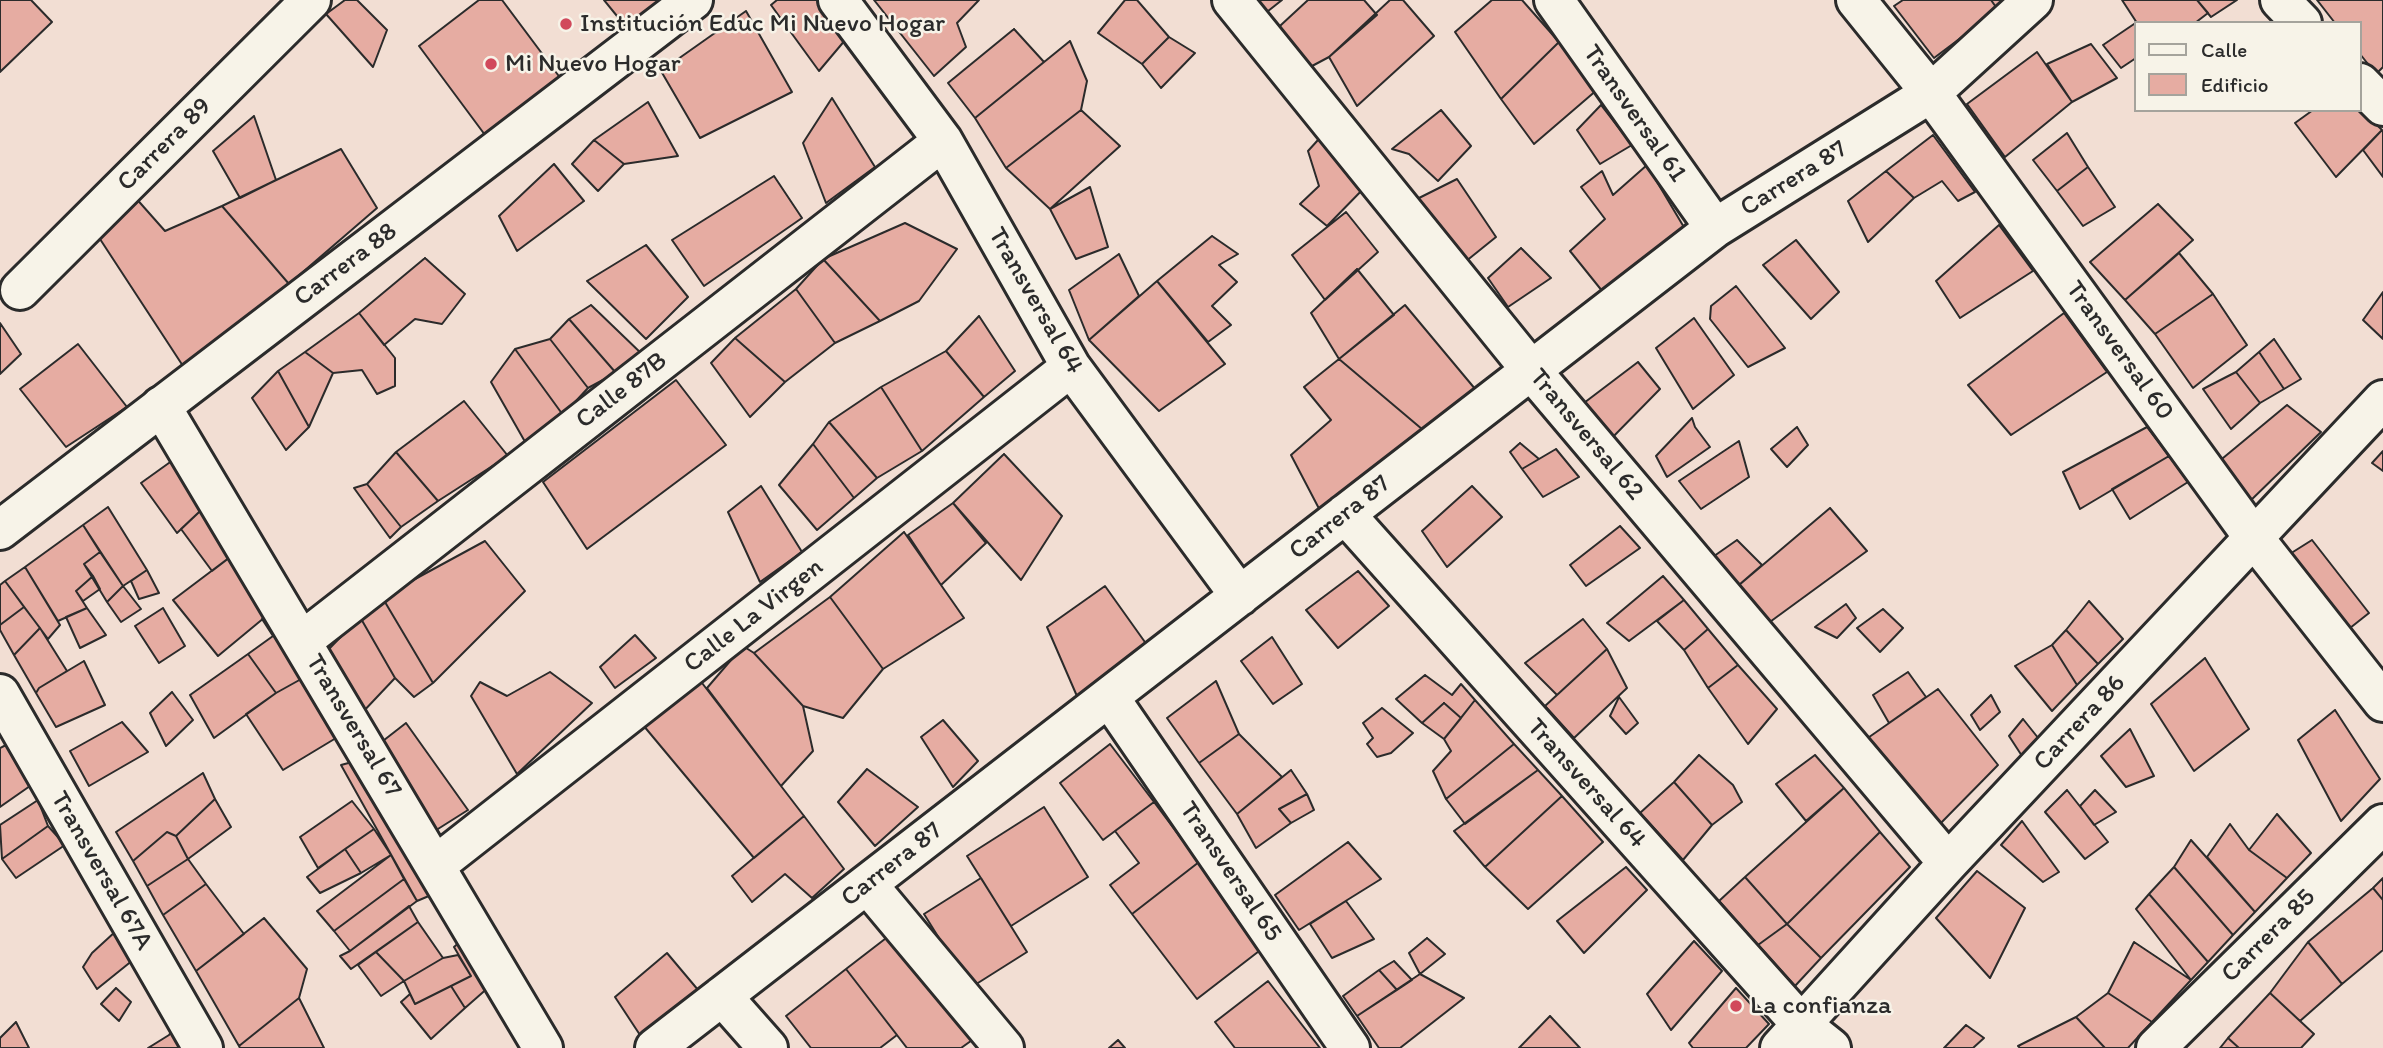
<!DOCTYPE html>
<meta charset="utf-8">
<style>
body{margin:0}
#map{position:relative;width:2383px;height:1048px;overflow:hidden;background:#f2ded3;font-family:Itim,sans-serif}
canvas{display:block}
.legend{position:absolute;left:2134px;top:21px;width:228px;height:91px;box-sizing:border-box;background:#f7f3e8;border:2px solid #a5a39c;margin:0;padding:9px 12px;list-style:none;font-size:21px;color:#2b2b2b}
.legend li{display:flex;align-items:center;gap:14px;height:35px}
.legend b{width:35px;border:2px solid #a5a39c}
</style>
<div id="map">
<canvas width="2383" height="1048"></canvas>
<ul class="legend">
<li><b style="height:9px;background:#f7f3e8"></b>Calle</li>
<li><b style="height:19px;background:#e6aca2"></b>Edificio</li>
</ul>
</div>
<script>
const c = document.querySelector('canvas').getContext('2d');
c.lineJoin = 'round';
function fillPath(path, color) { c.fillStyle = color; c.fill(path, 'evenodd'); }
const poly = rows => new Path2D(rows.map(r => 'M' + r).join(''));
function trace(path, color, width, dash) { c.strokeStyle = color; c.lineWidth = width; c.lineCap = dash ? 'butt' : 'round'; c.setLineDash(dash || []); c.stroke(path); }
function write(font, color, halo, rows, align = 'center') {
  c.font = font + ' Itim,sans-serif'; c.lineWidth = 5; c.setLineDash([]); c.textBaseline = 'middle'; c.strokeStyle = halo; c.fillStyle = color; for (const [text, x, y, turn = 0] of rows) {
    c.save(); c.translate(x, y); c.rotate((+turn || 0) * Math.PI / 180); c.textAlign = isNaN(turn) ? turn : align; if (halo) c.strokeText(text, 0, 0); c.fillText(text, 0, 0); c.restore();
  }
}
const building = poly([
 [0,0,31,0,52,22,0,72,0,0],
 [345,0,357,0,387,30,373,67,326,14,345,0],
 [479,0,502,0,564,83,488,139,419,46,479,0],
 [604,0,669,0,630,32,604,0],
 [777,0,818,0,846,39,819,71,771,5,777,0],
 [874,0,979,0,957,23,966,47,934,76,874,0],
 [1125,0,1137,0,1169,37,1142,64,1098,33,1125,0],
 [1244,0,1282,0,1258,19,1244,0],
 [1308,0,1364,0,1377,15,1329,57,1297,74,1268,37,1308,0],
 [1390,0,1403,0,1434,36,1357,106,1329,57,1390,0],
 [1492,0,1522,0,1559,42,1501,99,1455,32,1492,0],
 [1903,0,1991,0,1998,10,1934,58,1894,6,1903,0],
 [1991,0,2010,0,1998,10,1991,0],
 [2122,0,2197,0,2208,13,2195,23,2137,23,2122,0],
 [2197,0,2237,0,2211,17,2197,0],
 [2317,0,2383,0,2383,67,2376,74,2360,54,2360,23,2335,23,2317,0],
 [746,11,792,92,700,138,661,71,746,11],
 [2137,22,2136,58,2121,68,2103,45,2137,22],
 [1014,29,1044,62,975,118,948,83,1014,29],
 [1169,37,1195,53,1161,88,1142,64,1169,37],
 [1070,41,1087,81,1081,110,1006,168,975,118,1070,41],
 [1559,42,1598,89,1534,144,1501,99,1559,42],
 [2091,44,2117,78,2072,102,2047,64,2091,44],
 [2037,52,2072,102,2005,157,1967,104,2037,52],
 [832,98,875,167,826,203,803,143,832,98],
 [648,102,678,156,624,164,594,140,648,102],
 [1601,105,1632,145,1600,164,1577,130,1601,105],
 [2360,108,2382,130,2336,177,2295,123,2313,110,2360,110,2360,108],
 [1081,110,1120,146,1050,209,1006,168,1081,110],
 [1441,110,1471,146,1438,181,1409,154,1392,149,1441,110],
 [254,116,276,180,240,198,213,151,254,116],
 [1327,130,1369,183,1327,226,1300,204,1319,186,1308,151,1327,130],
 [2382,130,2383,132,2383,177,2363,150,2382,130],
 [2067,133,2088,167,2057,191,2033,160,2067,133],
 [1933,135,1975,192,1958,201,1942,181,1914,198,1886,171,1933,135],
 [594,140,624,164,598,191,572,164,594,140],
 [341,149,377,208,289,284,222,206,341,149],
 [554,164,584,201,517,251,499,216,554,164],
 [1647,165,1688,234,1611,302,1570,251,1605,219,1581,187,1602,171,1613,195,1647,165],
 [2088,167,2115,207,2083,226,2057,191,2088,167],
 [1886,171,1914,198,1868,242,1848,201,1886,171],
 [774,176,802,218,704,286,672,240,774,176],
 [1457,179,1496,237,1465,262,1417,199,1457,179],
 [1090,187,1108,247,1076,259,1050,209,1090,187],
 [134,196,165,231,222,206,289,284,183,366,98,236,134,196],
 [2158,204,2193,240,2125,300,2090,262,2158,204],
 [1346,212,1378,252,1325,300,1292,255,1346,212],
 [905,223,957,249,919,301,880,321,823,259,905,223],
 [1999,225,2033,271,1960,318,1936,281,1999,225],
 [1212,236,1238,254,1219,265,1237,282,1212,306,1231,325,1208,342,1157,281,1212,236],
 [1796,240,1839,292,1811,319,1763,265,1796,240],
 [646,245,688,297,646,339,587,281,646,245],
 [1521,248,1551,278,1508,307,1488,278,1521,248],
 [2179,253,2213,294,2155,334,2125,300,2179,253],
 [1119,254,1139,296,1089,340,1069,290,1119,254],
 [425,258,465,294,442,324,415,319,384,345,359,313,425,258],
 [823,259,880,321,835,343,796,289,823,259],
 [1357,269,1394,315,1339,359,1311,313,1357,269],
 [1157,281,1225,364,1159,411,1089,340,1157,281],
 [1736,286,1785,348,1748,367,1710,319,1711,306,1736,286],
 [796,289,835,343,785,382,735,338,796,289],
 [2383,292,2383,339,2363,320,2383,292],
 [2213,294,2247,345,2193,388,2155,334,2213,294],
 [591,305,644,356,616,373,569,319,591,305],
 [1405,305,1481,396,1429,435,1339,359,1405,305],
 [359,313,395,358,395,386,377,394,362,370,333,373,305,352,359,313],
 [2064,313,2107,372,2011,435,1968,385,2064,313],
 [979,316,1015,371,984,397,946,351,979,316],
 [1694,318,1734,375,1693,409,1656,348,1694,318],
 [569,319,616,373,588,388,550,339,569,319],
 [0,323,21,354,0,374,0,323],
 [735,338,785,382,750,417,711,363,735,338],
 [550,339,588,388,563,415,515,349,550,339],
 [2274,339,2301,379,2284,389,2259,352,2274,339],
 [78,344,127,407,66,447,20,389,78,344],
 [515,349,563,415,528,447,491,382,515,349],
 [946,351,984,397,922,451,881,387,946,351],
 [305,352,333,373,309,427,278,371,305,352],
 [2259,352,2284,389,2260,403,2236,372,2259,352],
 [1339,359,1429,435,1326,522,1291,455,1331,420,1304,387,1339,359],
 [1638,362,1660,389,1606,444,1576,409,1638,362],
 [278,371,309,427,286,450,252,398,278,371],
 [2236,372,2260,403,2231,429,2203,389,2236,372],
 [676,380,726,445,587,549,543,482,676,380],
 [881,387,922,451,877,478,829,422,881,387],
 [464,401,508,456,438,501,396,452,464,401],
 [2287,405,2321,432,2246,505,2217,463,2287,405],
 [1692,418,1695,427,1710,447,1667,477,1656,456,1692,418],
 [829,422,877,478,854,498,813,444,829,422],
 [1797,427,1808,445,1787,467,1771,449,1797,427],
 [2147,427,2169,456,2080,509,2063,472,2147,427],
 [1739,441,1749,477,1701,509,1679,481,1739,441],
 [1520,443,1539,459,1522,469,1510,452,1520,443],
 [813,444,854,498,817,530,779,485,813,444],
 [1556,449,1579,477,1543,497,1522,469,1556,449],
 [187,450,214,498,177,533,141,483,187,450],
 [2383,451,2383,471,2372,463,2383,451],
 [396,452,438,501,401,527,367,484,396,452],
 [1004,454,1062,516,1021,580,953,503,1004,454],
 [2169,456,2188,482,2130,519,2112,489,2169,456],
 [367,484,401,527,390,538,354,488,367,484],
 [761,486,802,552,760,582,728,512,761,486],
 [1472,486,1502,517,1447,567,1422,531,1472,486],
 [214,498,242,548,212,571,181,529,214,498],
 [953,503,986,543,941,585,908,535,953,503],
 [108,507,147,570,123,586,83,525,108,507],
 [1830,508,1867,551,1763,627,1732,591,1830,508],
 [83,525,100,552,84,564,93,576,76,591,87,608,58,621,25,567,83,525],
 [1620,526,1640,548,1586,586,1570,565,1620,526],
 [904,532,964,618,883,669,830,597,904,532],
 [1737,540,1762,565,1732,591,1707,561,1737,540],
 [2312,540,2369,613,2345,632,2285,557,2312,540],
 [485,541,525,591,433,683,382,597,485,541],
 [242,548,276,608,218,656,173,600,242,548],
 [100,552,123,586,107,602,84,564,100,552],
 [25,567,60,625,48,639,5,581,25,567],
 [147,570,159,593,139,599,131,581,147,570],
 [1358,571,1389,606,1338,648,1306,610,1358,571],
 [93,576,100,589,83,601,76,591,93,576],
 [1663,576,1684,600,1629,641,1607,623,1663,576],
 [5,581,24,607,0,625,0,585,5,581],
 [123,586,141,609,121,622,107,602,123,586],
 [1105,586,1157,659,1083,710,1047,627,1105,586],
 [382,597,433,683,414,697,395,678,360,617,382,597],
 [830,597,883,669,843,718,803,706,754,653,830,597],
 [1684,600,1708,629,1684,650,1657,621,1684,600],
 [2089,601,2123,639,2098,664,2066,630,2089,601],
 [1846,604,1856,618,1837,638,1815,627,1846,604],
 [24,607,40,628,14,655,0,630,0,625,24,607],
 [87,608,106,635,80,648,66,617,87,608],
 [163,608,185,646,159,663,135,626,163,608],
 [276,608,312,673,276,693,248,654,273,636,262,619,276,608],
 [1883,609,1903,628,1880,652,1857,628,1883,609],
 [360,617,395,678,360,715,328,650,360,617],
 [1583,619,1607,649,1557,695,1525,663,1583,619],
 [40,628,67,671,39,688,36,693,14,655,40,628],
 [1708,629,1738,665,1708,688,1684,650,1708,629],
 [2066,630,2098,664,2077,685,2052,645,2066,630],
 [635,635,656,658,615,688,600,667,635,635],
 [1272,637,1302,684,1273,704,1241,661,1272,637],
 [2052,645,2077,685,2052,711,2015,666,2052,645],
 [743,646,754,653,803,706,813,751,781,786,707,688,743,646],
 [1607,649,1627,688,1574,738,1545,706,1607,649],
 [248,654,276,693,214,738,190,695,248,654],
 [2205,658,2249,729,2194,771,2151,704,2205,658],
 [84,661,105,705,56,727,36,693,39,688,84,661],
 [1738,665,1777,709,1748,744,1708,688,1738,665],
 [550,672,592,703,517,774,471,696,480,682,507,696,550,672],
 [1908,672,1926,697,1889,723,1873,695,1908,672],
 [312,673,346,732,283,770,246,714,276,693,312,673],
 [1425,675,1452,695,1461,684,1475,700,1461,718,1444,703,1422,723,1396,699,1425,675],
 [699,679,804,816,754,858,643,725,699,679],
 [1216,681,1239,734,1199,763,1167,718,1216,681],
 [1938,689,1998,765,1936,828,1862,742,1938,689],
 [172,692,193,720,166,746,150,713,172,692],
 [1991,695,2000,712,1980,730,1971,715,1991,695],
 [1619,697,1638,723,1626,734,1610,716,1619,697],
 [1475,700,1514,744,1446,799,1433,771,1451,751,1444,739,1475,700],
 [1444,703,1461,718,1444,739,1422,723,1444,703],
 [1382,708,1413,733,1391,753,1377,757,1367,744,1373,738,1363,723,1382,708],
 [2335,710,2380,779,2341,821,2298,740,2335,710],
 [2023,719,2039,739,2022,756,2009,736,2023,719],
 [943,720,978,761,953,787,921,737,943,720],
 [122,722,148,752,89,786,70,751,122,722],
 [406,723,468,810,430,834,379,744,406,723],
 [2130,729,2154,776,2126,787,2101,756,2130,729],
 [1239,734,1282,777,1237,814,1199,763,1239,734],
 [1110,744,1154,802,1103,840,1060,783,1110,744],
 [1514,744,1538,770,1465,824,1446,799,1514,744],
 [6,745,30,786,0,807,0,748,6,745],
 [1699,755,1733,785,1742,802,1712,825,1674,782,1699,755],
 [1815,755,1844,788,1806,821,1776,784,1815,755],
 [356,761,443,890,417,901,341,765,356,761],
 [867,769,918,807,875,846,838,802,867,769],
 [1291,770,1307,794,1279,809,1291,823,1256,848,1237,814,1291,770],
 [1538,770,1562,796,1485,867,1454,831,1538,770],
 [203,773,215,799,176,836,167,832,133,861,116,832,203,773],
 [1674,782,1712,825,1683,860,1640,813,1674,782],
 [1844,788,1880,832,1787,924,1745,877,1844,788],
 [2067,790,2108,842,2085,859,2045,812,2067,790],
 [2095,790,2116,812,2094,825,2080,806,2095,790],
 [1307,794,1314,810,1291,823,1279,809,1307,794],
 [1562,796,1603,842,1528,909,1485,867,1562,796],
 [215,799,231,827,188,859,176,836,215,799],
 [38,800,48,826,2,859,0,825,38,800],
 [352,801,374,829,318,868,300,837,352,801],
 [1154,802,1199,862,1132,914,1110,885,1139,863,1115,831,1154,802],
 [1044,807,1088,877,1011,926,967,856,1044,807],
 [2277,814,2311,853,2287,878,2249,850,2277,814],
 [804,816,844,869,812,898,785,874,752,902,732,876,804,816],
 [2022,821,2059,872,2043,882,2001,845,2022,821],
 [2230,824,2249,850,2287,878,2255,912,2207,857,2230,824],
 [48,826,65,845,16,878,2,859,48,826],
 [374,829,391,855,361,873,345,849,374,829],
 [167,832,176,836,188,859,147,886,133,861,167,832],
 [1880,832,1910,867,1821,958,1787,924,1880,832],
 [2191,840,2255,912,2233,935,2174,867,2191,840],
 [1348,842,1381,879,1299,930,1275,895,1348,842],
 [345,849,361,873,320,893,307,877,345,849],
 [391,855,404,879,334,931,317,911,391,855],
 [188,859,206,884,163,915,147,886,188,859],
 [1199,862,1263,948,1197,999,1132,914,1199,862],
 [1626,867,1647,890,1584,953,1557,921,1626,867],
 [2174,867,2233,935,2208,962,2149,894,2174,867],
 [1977,871,2025,908,1990,978,1936,918,1977,871],
 [1745,877,1787,924,1758,945,1719,901,1745,877],
 [981,878,1027,952,970,988,924,914,981,878],
 [2383,878,2383,900,2373,888,2383,878],
 [404,879,417,901,350,951,334,931,404,879],
 [206,884,244,934,196,971,163,915,206,884],
 [2373,888,2383,900,2383,950,2342,984,2308,942,2373,888],
 [2149,894,2208,962,2191,980,2136,909,2149,894],
 [1346,901,1374,939,1332,958,1310,924,1346,901],
 [409,906,418,922,351,969,340,956,350,951,409,906],
 [264,918,307,969,299,998,239,1046,196,971,264,918],
 [418,922,443,958,404,981,376,952,418,922],
 [1787,924,1821,958,1795,986,1758,945,1787,924],
 [116,931,133,960,97,989,83,967,92,953,116,931],
 [471,932,498,979,465,1008,451,986,471,976,454,947,471,932],
 [894,932,975,1038,961,1048,907,1048,846,969,894,932],
 [1427,938,1445,954,1420,974,1409,953,1427,938],
 [1694,941,1722,971,1671,1030,1647,994,1694,941],
 [2134,942,2191,980,2152,1022,2108,993,2134,942],
 [2308,942,2342,984,2300,1021,2270,993,2308,942],
 [376,952,404,981,381,996,358,965,376,952],
 [667,953,704,997,642,1038,615,997,667,953],
 [458,955,471,976,415,1004,404,981,443,958,458,955],
 [1394,961,1412,980,1397,990,1379,970,1394,961],
 [846,969,897,1035,880,1048,811,1048,786,1016,846,969],
 [1379,970,1397,990,1357,1016,1343,996,1379,970],
 [1420,974,1464,998,1400,1048,1379,1048,1357,1016,1420,974],
 [1268,981,1320,1048,1235,1048,1215,1022,1268,981],
 [451,986,465,1008,431,1039,401,1002,410,994,415,1004,451,986],
 [116,988,131,1002,119,1021,101,1004,116,988],
 [1736,988,1769,1024,1746,1048,1693,1048,1689,1043,1736,988],
 [2108,993,2152,1022,2128,1048,2105,1048,2076,1017,2108,993],
 [2270,993,2314,1034,2301,1048,2239,1048,2228,1038,2270,993],
 [299,998,324,1048,240,1048,239,1046,299,998],
 [1550,1016,1580,1048,1519,1048,1550,1016],
 [2076,1017,2105,1048,2020,1048,2018,1046,2076,1017],
 [16,1022,29,1048,0,1048,0,1038,16,1022],
 [1966,1025,1984,1038,1973,1048,1944,1048,1966,1025],
 [173,1029,184,1048,148,1048,169,1035,173,1029],
 [2228,1038,2239,1048,2220,1048,2228,1038],
 [1118,1040,1125,1048,1109,1048,1118,1040]
]);
fillPath(building, '#e6aca2');
trace(building, '#2b2b2b', 2);
const minor = poly([
 [838,0,943,141,1071,367,1240,596],
 [1232,0,1531,370,1948,863],
 [1554,0,1715,228],
 [1856,0,1931,93,2254,538,2383,702],
 [2280,0,2302,23],
 [2360,83,2383,106],
 [20,290,311,0],
 [161,406,543,1048],
 [1345,514,1801,1024,1831,1048],
 [302,641,943,141],
 [0,694,203,1048],
 [1109,697,1350,1048],
 [436,865,1071,367],
 [867,884,1004,1048],
 [722,996,768,1048],
 [655,1048,1715,228,1931,93,2033,0],
 [1780,1048,1948,863,2383,400],
 [2156,1048,2383,824]
]);
const tertiary = poly([
 [0,530,693,0]
]);
trace(minor, '#2b2b2b', 44);
trace(tertiary, '#2b2b2b', 44);
trace(minor, '#f7f3e8', 38);
trace(tertiary, '#f7f3e8', 38);
for (const [x, y, r, color] of [
 [566,24,7,"#d1495b"],
 [491,64,7,"#d1495b"],
 [1736,1006,7,"#d1495b"]
]) { const dot = new Path2D(); dot.arc(x, y, r, 0, 2 * Math.PI); c.fillStyle = color; c.fill(dot); trace(dot, '#f7f3e8', 2.5); }
write('26px', '#2b2b2b', '#f7f3e8', [
 ["Institución Educ Mi Nuevo Hogar",580,24],
 ["Mi Nuevo Hogar",505,64],
 ["La confianza",1750,1006]
], 'left');
write('26px', '#2b2b2b', '#f7f3e8', [
 ["Transversal 61",1634,114,55],
 ["Carrera 89",165,145,-45],
 ["Carrera 87",1794,179,-32],
 ["Carrera 88",346,265,-37],
 ["Transversal 64",1035,301,60],
 ["Transversal 60",2119,351,54],
 ["Calle 87B",622,391,-38],
 ["Transversal 62",1586,435,50],
 ["Carrera 87",1340,518,-38],
 ["Calle La Virgen",754,616,-38],
 ["Carrera 86",2080,723,-47],
 ["Transversal 67",353,726,59],
 ["Transversal 64",1586,784,48],
 ["Carrera 87",892,865,-38],
 ["Transversal 67A",101,871,60],
 ["Transversal 65",1230,872,56],
 ["Carrera 85",2269,936,-45]
]);
</script>
